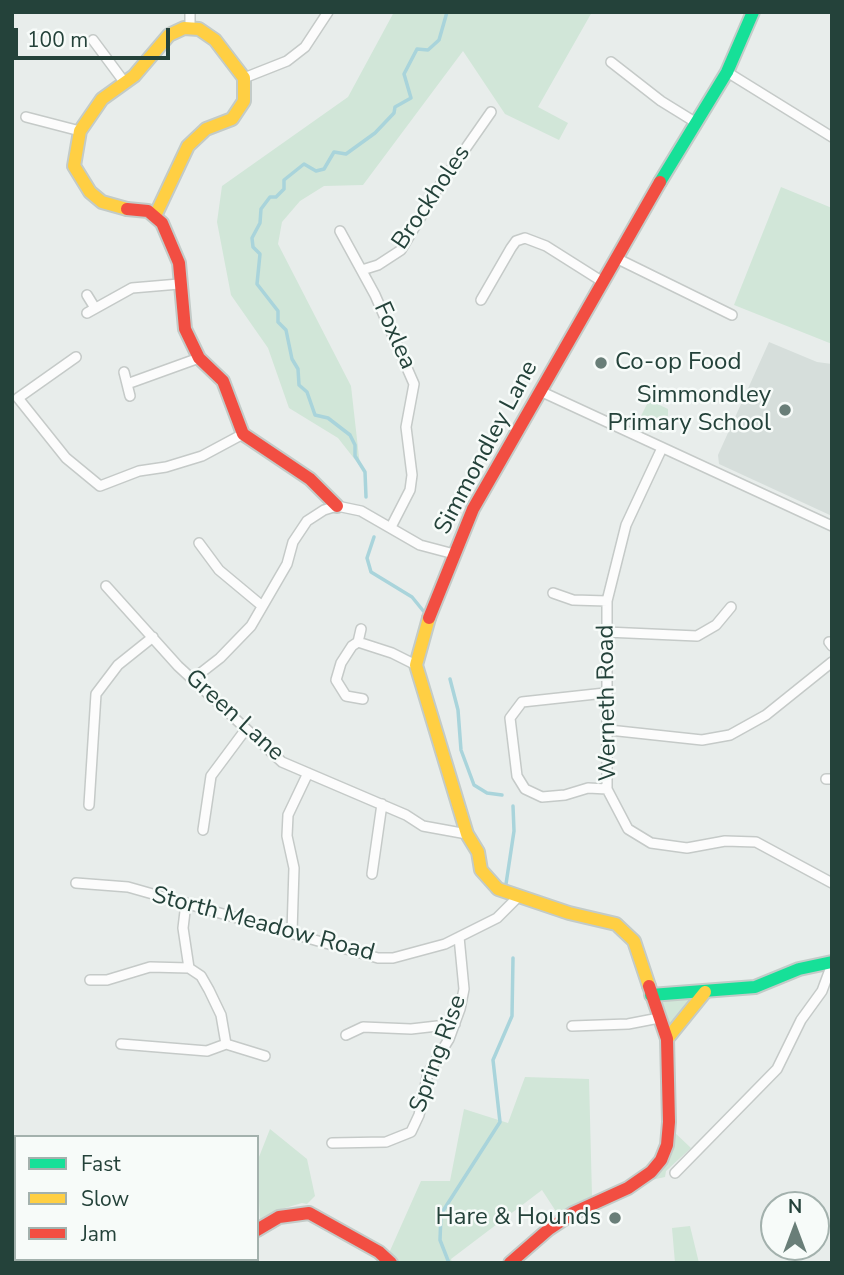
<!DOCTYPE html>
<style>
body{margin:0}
#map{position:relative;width:844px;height:1275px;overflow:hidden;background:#e8edeb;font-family:"Nunito Sans",sans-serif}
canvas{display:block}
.frame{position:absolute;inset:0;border:14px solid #24423a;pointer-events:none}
.legend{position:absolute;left:14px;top:1135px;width:245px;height:126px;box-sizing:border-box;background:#f7fbf9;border:2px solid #a3b1ad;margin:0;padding:9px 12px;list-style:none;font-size:21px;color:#24423a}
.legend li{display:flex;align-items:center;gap:14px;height:35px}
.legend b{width:35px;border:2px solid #a3b1ad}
.north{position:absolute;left:760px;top:1191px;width:70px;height:70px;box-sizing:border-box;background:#f7fbf9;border:2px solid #a3b1ad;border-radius:50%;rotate:0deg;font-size:19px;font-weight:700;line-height:28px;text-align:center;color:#24423a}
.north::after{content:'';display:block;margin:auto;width:24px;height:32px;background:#697e78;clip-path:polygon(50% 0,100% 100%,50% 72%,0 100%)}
.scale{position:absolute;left:14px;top:28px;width:156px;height:32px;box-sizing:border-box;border:4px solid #24423a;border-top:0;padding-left:9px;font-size:21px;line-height:24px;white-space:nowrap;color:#24423a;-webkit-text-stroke:5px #f7fbf9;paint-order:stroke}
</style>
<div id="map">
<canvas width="844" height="1275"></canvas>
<div class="frame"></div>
<ul class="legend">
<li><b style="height:9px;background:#16e098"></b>Fast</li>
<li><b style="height:9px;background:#ffcf43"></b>Slow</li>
<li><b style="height:9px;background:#f24e42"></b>Jam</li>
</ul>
<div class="north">N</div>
<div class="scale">100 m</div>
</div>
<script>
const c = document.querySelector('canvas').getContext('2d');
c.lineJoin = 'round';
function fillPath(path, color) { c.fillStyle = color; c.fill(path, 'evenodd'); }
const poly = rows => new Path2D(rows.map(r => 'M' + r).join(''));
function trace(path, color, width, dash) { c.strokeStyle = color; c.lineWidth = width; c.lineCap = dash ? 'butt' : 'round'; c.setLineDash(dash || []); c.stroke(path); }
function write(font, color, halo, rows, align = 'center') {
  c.font = font + ' "Nunito Sans",sans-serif'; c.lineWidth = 5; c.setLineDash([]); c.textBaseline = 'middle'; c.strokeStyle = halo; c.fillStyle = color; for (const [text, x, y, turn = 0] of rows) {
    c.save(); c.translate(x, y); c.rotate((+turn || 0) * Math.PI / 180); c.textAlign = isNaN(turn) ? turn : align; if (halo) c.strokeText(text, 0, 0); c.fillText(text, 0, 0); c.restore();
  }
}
fillPath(poly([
 [769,342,817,362,832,364,832,516,719,464,718,455]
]), '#d6dedb');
fillPath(poly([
 [394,12,592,12,538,107,568,123,559,140,505,114,463,51,363,185,324,186,300,201,282,222,278,244,351,386,360,466,338,438,289,408,268,348,231,295,217,222,222,186,348,97],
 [781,187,832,208,832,344,734,305],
 [649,400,668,409,668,421,662,433,638,422],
 [665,999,689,1000,691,1002,670,1026,661,1003],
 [525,1077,589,1079,592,1196,557,1213,542,1190,451,1259,452,1263,400,1263,389,1253,421,1181,450,1181,464,1109,508,1123],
 [270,1129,307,1159,315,1196,307,1204,302,1203,278,1210,260,1220,257,1162],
 [671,1129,691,1148,666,1171,665,1177,647,1181],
 [690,1226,699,1263,675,1263,672,1228]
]), '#d1e6d8');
trace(poly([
 [366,497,365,472,355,456,355,445,350,435,328,418,315,415,307,392,299,385,298,369,292,359,286,330,278,322,278,311,257,284,260,254,253,247,252,238,260,223,261,209,270,197,276,197,284,189,284,180,304,164,316,171,324,169,334,152,346,154,375,133,394,113,395,107,411,98,404,74,417,49,428,50,439,40,447,12],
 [374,537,367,558,371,572,412,597,425,613],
 [450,679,458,710,461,750,474,785,487,793,502,795],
 [506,884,514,831,513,806],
 [449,1263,440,1240,441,1214,500,1122,493,1060,512,1016,513,958]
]), '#a9d4db', 3.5);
const street = poly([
 [190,12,190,27],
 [93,40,125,83],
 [611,62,661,101,695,122],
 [727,72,832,137],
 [244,78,287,61,305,47,328,12],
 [26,117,80,131],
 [340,231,375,295,414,384,406,427,412,475,410,490,391,527],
 [616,258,732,315],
 [362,270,378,265,401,250,438,188,491,112],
 [87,295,95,308],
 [481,300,511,248,516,241,525,238,546,246,603,282],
 [87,313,132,288,179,284],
 [76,357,18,398,66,458,100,486,139,471,166,467,202,456,243,434],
 [124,372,130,396],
 [127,384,199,358],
 [540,391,832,526],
 [662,448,626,525,607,601,607,789,628,829,651,843,687,848,725,841,756,842,832,883],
 [199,543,219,570,261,605],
 [106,586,178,666,282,762,406,815,423,826,467,834],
 [553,593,573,600,607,601],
 [606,632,697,636,716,625,731,607],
 [358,642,361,629],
 [829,642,832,646],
 [193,679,220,658,251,626,287,564,293,542,307,521,324,510,337,506,361,511,420,545,454,554],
 [605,693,522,702,510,718,517,776,525,789,542,797,565,795,588,788,607,789],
 [363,699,346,696,336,680,341,663,352,646,358,642,392,653,416,665],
 [609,730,702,740,730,735,766,715,832,662],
 [826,779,832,779],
 [89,805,96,694,118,665,153,637],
 [203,830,211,776,246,729],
 [372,874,382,804],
 [76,883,128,887,378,958,393,958,445,944,497,918,518,897],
 [186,903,183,928,189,968,201,976,209,990,221,1015,226,1044,265,1056],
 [292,932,294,868,287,836,288,815,308,773],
 [90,980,107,980,150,967,189,968],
 [572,1026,628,1024,659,1018],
 [346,1035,363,1027,411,1029,455,1024],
 [121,1044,207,1051,226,1044],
 [332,1143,386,1142,411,1132,419,1115,428,1073,449,1039,460,1009,464,989,459,937],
 [675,1173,777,1069,801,1020,822,991,832,964]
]);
const fast = poly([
 [660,182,727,72,753,12],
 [651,995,755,987,799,969,832,962]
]);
const slow = poly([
 [127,209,102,202,90,192,74,166,80,131,102,99,134,76,169,35,184,28,199,29,215,40,244,78,244,101,232,119,206,129,188,146,155,216],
 [429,618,416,665,467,834,478,852,481,870,498,889,569,913,616,924,634,941,649,986],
 [667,1039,705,992]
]);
const jam = poly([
 [127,209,148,211,162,223,179,263,185,329,199,358,223,381,243,434,310,479,337,506],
 [429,618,473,509,660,182],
 [257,1230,279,1217,309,1213,379,1252,391,1263],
 [213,1263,219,1259],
 [510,1263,549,1229,573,1213,628,1188,651,1172,661,1160,667,1145,669,1122,667,1039,649,986]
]);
trace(street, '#c5cac8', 12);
trace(fast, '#c3cbc8', 16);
trace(slow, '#c3cbc8', 16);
trace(jam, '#c3cbc8', 16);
trace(street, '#fcfcfc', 9);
trace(fast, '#16e098', 12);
trace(slow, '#ffcf43', 12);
trace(jam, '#f24e42', 12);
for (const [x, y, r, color] of [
 [601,363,7,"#697e78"],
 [785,410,7,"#697e78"],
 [615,1218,7,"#697e78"]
]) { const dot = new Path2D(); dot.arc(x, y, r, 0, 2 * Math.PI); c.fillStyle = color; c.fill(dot); trace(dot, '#f7fbf9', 2.5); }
write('24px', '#24423a', '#f7fbf9', [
 ["Brockholes",432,198,-56],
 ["Foxlea",394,336,66],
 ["Simmondley Lane",487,448,-62],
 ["Werneth Road",608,703,-91],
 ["Green Lane",234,716,42],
 ["Storth Meadow Road",263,925,15],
 ["Spring Rise",439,1054,-70]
]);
write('24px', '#24423a', '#f7fbf9', [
 ["Co-op Food",615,363,"left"],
 ["Simmondley",771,396],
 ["Primary School",771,424],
 ["Hare & Hounds",601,1218]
], 'right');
</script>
